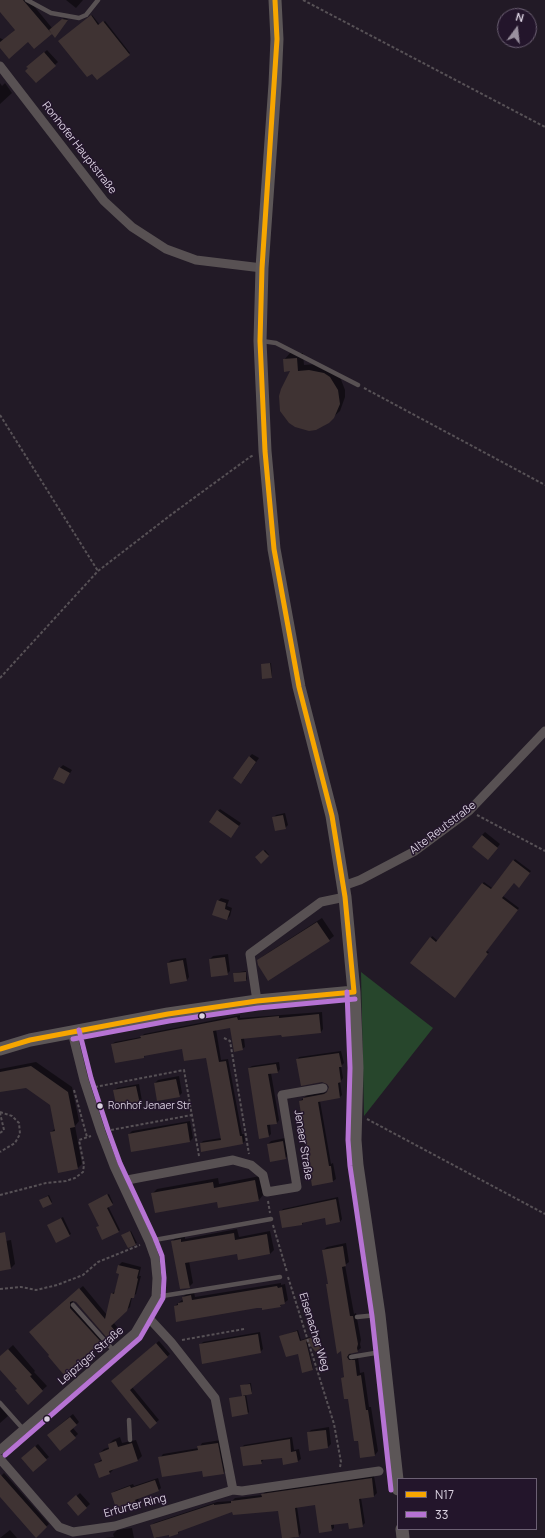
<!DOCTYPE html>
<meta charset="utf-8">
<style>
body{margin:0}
#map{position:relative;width:545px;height:1538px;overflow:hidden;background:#221a26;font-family:Manrope,sans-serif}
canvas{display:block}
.legend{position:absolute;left:397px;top:1478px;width:140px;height:52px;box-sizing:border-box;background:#23152b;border:1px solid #6c6073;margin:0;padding:5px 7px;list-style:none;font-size:12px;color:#dad1e0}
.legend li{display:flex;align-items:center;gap:8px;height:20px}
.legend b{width:20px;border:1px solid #6c6073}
.north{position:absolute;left:497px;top:8px;width:40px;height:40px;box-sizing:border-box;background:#23152b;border:1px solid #6c6073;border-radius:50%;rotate:15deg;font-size:11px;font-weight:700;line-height:16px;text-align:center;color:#dad1e0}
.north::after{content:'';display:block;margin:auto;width:14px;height:18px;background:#9a919f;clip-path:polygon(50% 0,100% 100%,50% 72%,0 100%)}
</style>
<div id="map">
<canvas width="545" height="1538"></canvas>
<ul class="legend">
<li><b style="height:5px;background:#f7a600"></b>N17</li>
<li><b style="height:5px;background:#b673d3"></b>33</li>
</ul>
<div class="north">N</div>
</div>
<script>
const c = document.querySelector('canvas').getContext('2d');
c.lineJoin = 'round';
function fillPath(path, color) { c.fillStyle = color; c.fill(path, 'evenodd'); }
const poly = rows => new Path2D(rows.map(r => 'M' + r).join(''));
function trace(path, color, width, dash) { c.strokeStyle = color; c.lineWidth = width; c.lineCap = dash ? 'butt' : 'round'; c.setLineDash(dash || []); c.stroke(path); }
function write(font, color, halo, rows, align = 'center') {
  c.font = font + ' Manrope,sans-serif'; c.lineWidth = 3; c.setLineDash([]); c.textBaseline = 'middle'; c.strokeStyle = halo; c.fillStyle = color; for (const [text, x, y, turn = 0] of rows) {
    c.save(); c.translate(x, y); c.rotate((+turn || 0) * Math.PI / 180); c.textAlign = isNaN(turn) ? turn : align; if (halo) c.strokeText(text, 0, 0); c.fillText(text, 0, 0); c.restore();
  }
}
fillPath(poly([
 [361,972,433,1028,364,1116]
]), '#27462c');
fillPath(poly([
 [0,0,29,0,52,28,64,18,68,19,55,36,52,32,34,48,28,41,0,46,0,38,4,40,16,29,0,11],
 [66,0,83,0,76,8],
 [92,15,100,25,105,21,130,53,98,79,59,41],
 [47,50,58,62,36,82,31,64],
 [0,83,2,86,5,83,12,93,0,104],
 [290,353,303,353,304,365,316,364,340,377,345,390,345,397,340,411,323,426,309,430,292,370,284,360],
 [271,663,272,676,271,677,262,665],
 [252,754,259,758,244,780,249,757],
 [63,765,72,770,64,783,60,768],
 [220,809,241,823,233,834,218,811],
 [285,813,288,825,285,828,273,818,276,815],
 [485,832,500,844,491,856,482,835],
 [265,850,269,855,261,862,256,857],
 [515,859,531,871,521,885,514,882,503,896,519,908,486,951,489,952,456,995,431,938,432,936,438,941,483,883,484,882,492,888],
 [221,898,229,900,227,906,232,908,230,916,227,919,218,901],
 [322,918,334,936,329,940,258,961,263,956],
 [228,954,230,971,227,974,210,959,213,956],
 [186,958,189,977,187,980,168,963,171,960],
 [246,971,247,979,246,980,234,973],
 [322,1012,323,1029,321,1032,282,1036,282,1034,244,1038,245,1047,242,1049,231,1026,216,1029,221,1060,228,1059,242,1134,244,1134,245,1141,243,1143,201,1143,203,1141,221,1138,207,1056,183,1048,146,1054,144,1057,112,1044,115,1042,141,1037,144,1034,240,1015,240,1018],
 [341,1051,344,1063,341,1066,343,1078,340,1082,342,1095,340,1097,320,1101,331,1164,333,1163,336,1179,333,1181,313,1185,300,1101,307,1095,328,1092,330,1087,328,1083,297,1060,299,1057],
 [36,1062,72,1087,79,1121,75,1126,82,1164,78,1168,51,1132,56,1128,51,1104,26,1087,0,1091,0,1069],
 [279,1062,280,1069,278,1072,271,1073,279,1120,277,1123,270,1124,271,1134,269,1136,249,1068,252,1066],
 [179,1076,182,1093,179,1096,155,1083,158,1080],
 [139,1084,142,1101,139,1104,114,1091,117,1088],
 [190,1121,193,1138,190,1141,129,1134,132,1131],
 [285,1138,288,1155,286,1158,268,1144,271,1141],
 [260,1176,263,1195,259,1200,218,1201,153,1193,157,1189,218,1178,219,1184],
 [109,1194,113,1203,108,1206,120,1230,119,1231,100,1226,91,1203],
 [49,1195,52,1202,51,1203,40,1200],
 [338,1197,342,1219,340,1222,325,1217,305,1221,302,1224,280,1212,283,1209],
 [63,1217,71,1234,57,1242,50,1224],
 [237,1229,239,1237,270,1231,274,1250,270,1254,238,1252,189,1261,193,1283,189,1287,173,1241,176,1237,185,1236,185,1239],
 [131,1231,137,1243,128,1247,124,1234],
 [11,1240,15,1264,11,1268,0,1270,0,1242],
 [346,1243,349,1262,345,1265,354,1314,356,1313,361,1340,360,1344,361,1348,357,1351,350,1353,353,1357,358,1357,360,1373,364,1372,369,1407,371,1407,378,1451,375,1455,361,1457,349,1398,342,1378,345,1376,342,1349,323,1250,327,1247],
 [122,1262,141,1267,139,1276,141,1276,136,1294,132,1297,130,1307,113,1322,118,1328,108,1337,76,1302,73,1300,73,1304,104,1340,102,1343,51,1355,33,1329,83,1286,107,1315,112,1294,115,1291,120,1273,118,1272,119,1265],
 [281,1283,281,1285,285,1284,288,1300,280,1306,263,1308,263,1307,257,1307,177,1321,175,1306,183,1299,183,1297,186,1294,194,1292,195,1297],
 [298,1330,301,1340,319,1334,329,1366,307,1341,313,1368,312,1369,282,1336],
 [260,1332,263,1349,260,1352,200,1345,203,1342],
 [159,1341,170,1354,132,1387,159,1420,150,1427,115,1378],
 [13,1345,35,1371,34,1372,47,1386,28,1403,18,1389,0,1368,0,1357],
 [251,1383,252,1392,246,1394,249,1412,248,1413,230,1399,243,1396,241,1386],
 [0,1407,8,1416,0,1423],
 [73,1414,79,1422,73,1428,78,1434,61,1450,51,1432],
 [329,1427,331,1444,328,1447,310,1450,308,1433,311,1430],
 [120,1437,122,1443,136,1440,142,1456,138,1460,114,1469,110,1473,96,1464,102,1459,100,1453,104,1449,110,1447,109,1444,113,1440],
 [292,1437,294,1450,299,1449,301,1459,298,1461,283,1457,264,1459,261,1463,241,1448,244,1445],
 [221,1440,227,1469,223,1473,203,1470,160,1458,163,1454,199,1448,202,1443],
 [38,1444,49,1457,46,1459,25,1455],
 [4,1473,49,1524,36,1536,0,1496,0,1477],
 [374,1476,377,1493,374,1496,361,1498,365,1523,362,1526,349,1521,334,1524,334,1528,331,1530,316,1504,297,1507,301,1533,299,1536,294,1536,295,1538,283,1538,279,1509,233,1511,181,1530,178,1533,169,1533,156,1538,151,1526,154,1523,217,1502,232,1501,235,1498,262,1495,265,1492],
 [158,1478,161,1488,159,1490,138,1498,139,1501,136,1503,112,1493,115,1491,133,1484,134,1486],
 [80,1493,90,1504,79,1514,72,1500],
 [132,1528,134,1538,104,1538,114,1537,113,1534,117,1530],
 [10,1530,17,1538,0,1538]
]), '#0007');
fillPath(poly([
 [0,0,23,0,52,34,34,49,28,42,9,59,0,48,0,42,15,30,0,12],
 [91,15,98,25,103,21,130,55,97,80,92,74,87,77,58,41],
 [62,19,68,20,55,38,49,30],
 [44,52,56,66,36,83,25,71,28,68,26,67],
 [297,358,298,371,309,370,324,373,330,377,338,390,340,404,334,418,329,423,316,430,309,431,295,427,289,423,280,411,279,396,281,389,290,371,284,372,283,359],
 [270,663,272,678,262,679,261,664],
 [249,756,256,762,241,784,233,778],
 [59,767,70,773,64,784,53,779],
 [217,810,239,826,231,838,209,822],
 [283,815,286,829,275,831,272,817],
 [482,835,498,848,488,860,472,847],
 [263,850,269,856,261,864,255,857],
 [513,860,530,873,519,888,514,883,502,898,518,910,486,952,488,954,455,998,410,963,430,937,436,942,482,883,491,889],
 [217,900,226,903,225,909,230,911,227,920,212,915],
 [317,922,330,941,268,981,258,965,257,960],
 [225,957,228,975,211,977,209,959],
 [183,960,187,981,170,984,167,963],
 [246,972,246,981,234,982,233,973],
 [319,1014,321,1033,282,1037,281,1035,241,1039,243,1050,234,1052,230,1028,213,1031,219,1062,226,1061,240,1136,242,1136,243,1144,201,1152,200,1143,221,1140,206,1058,184,1061,182,1049,144,1056,144,1058,115,1063,111,1044,141,1038,140,1036,237,1017,238,1020,279,1016,279,1018],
 [339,1053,342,1067,339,1067,341,1082,338,1083,340,1098,318,1102,329,1166,331,1166,333,1182,312,1186,299,1101,303,1100,303,1098,324,1094,327,1092,329,1087,327,1084,322,1082,301,1086,296,1059],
 [276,1064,278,1073,268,1074,277,1124,267,1125,269,1137,259,1139,248,1068],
 [31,1066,68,1092,75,1127,70,1128,78,1169,58,1173,50,1132,55,1131,50,1105,26,1088,0,1092,0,1072],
 [176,1079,180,1097,157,1101,154,1083],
 [136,1086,140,1104,117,1109,113,1090],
 [187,1123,190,1142,131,1152,128,1134],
 [283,1141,286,1159,270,1162,267,1144],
 [255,1180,259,1201,218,1208,217,1202,155,1213,151,1193,213,1182,214,1188],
 [107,1194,113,1205,107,1208,119,1232,102,1240,96,1227,99,1226,88,1204],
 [48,1196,52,1204,43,1208,39,1200],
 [336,1199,340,1222,326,1225,325,1218,302,1223,302,1225,282,1228,279,1211],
 [61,1218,70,1236,56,1243,47,1225],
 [130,1231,136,1245,128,1248,121,1235],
 [5,1232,11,1269,0,1271,0,1233],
 [234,1233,235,1240,267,1234,270,1254,238,1260,237,1254,185,1263,190,1288,180,1289,171,1241,181,1239,181,1242],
 [343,1246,346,1266,342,1267,350,1316,353,1316,358,1344,357,1348,358,1352,349,1354,347,1357,349,1360,355,1360,357,1376,361,1375,366,1410,368,1410,375,1456,360,1458,358,1441,354,1441,348,1399,344,1399,341,1378,344,1377,341,1351,337,1354,326,1284,328,1284,322,1250],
 [118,1265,139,1270,137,1278,138,1279,134,1298,131,1298,127,1311,111,1326,116,1332,108,1339,76,1302,73,1301,70,1302,70,1308,102,1343,92,1352,91,1351,64,1375,48,1356,49,1355,29,1332,79,1288,105,1319,111,1293,114,1294,119,1274,116,1273],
 [277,1286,278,1288,282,1287,285,1304,280,1305,281,1307,262,1310,262,1308,257,1308,176,1322,174,1306,178,1305,178,1303,183,1302,182,1297,191,1295,192,1300],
 [297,1331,300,1341,318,1335,329,1367,306,1341,313,1370,302,1373,298,1354,286,1357,279,1336],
 [258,1334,261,1353,202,1364,199,1344],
 [156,1343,168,1357,130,1390,157,1423,150,1429,111,1381],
 [8,1349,32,1375,30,1376,43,1391,28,1405,15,1390,17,1389,0,1370,0,1356],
 [250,1384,252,1394,242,1396,245,1396,248,1414,232,1417,229,1398,242,1396,240,1385],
 [70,1417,77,1425,70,1431,76,1438,60,1451,47,1435],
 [326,1430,328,1448,309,1451,307,1432],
 [290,1439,291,1452,296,1451,298,1462,283,1465,282,1458,261,1460,262,1464,243,1466,240,1447],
 [116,1441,118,1447,132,1443,138,1461,109,1471,110,1474,99,1478,94,1464,102,1461,99,1453,109,1449,108,1444],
 [218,1443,224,1474,203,1477,202,1471,162,1477,158,1457,198,1450,197,1446],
 [35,1446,47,1460,33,1472,21,1458],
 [0,1474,47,1527,36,1538,0,1497],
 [372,1478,374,1497,359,1499,363,1527,349,1529,348,1523,331,1525,332,1531,319,1533,315,1505,295,1508,299,1537,289,1538,282,1538,278,1511,233,1515,232,1512,178,1532,178,1534,169,1537,169,1535,154,1538,150,1525,214,1504,214,1505,231,1503,231,1501,262,1497,261,1494],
 [155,1480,159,1491,135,1500,137,1504,117,1511,111,1493,130,1486,131,1488],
 [76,1495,87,1508,78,1516,67,1503]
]), '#3f3333');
trace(poly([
 [303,0,545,127],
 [364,388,545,485],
 [0,415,98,571],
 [0,678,98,571,172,514,250,457,254,455],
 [477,815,545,851],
 [224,1038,230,1041,249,1154],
 [95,1087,184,1070,199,1156],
 [74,1090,87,1137],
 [0,1112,12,1116,19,1123,20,1134,15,1143,0,1152],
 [367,1119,545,1214],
 [111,1130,192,1115],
 [0,1133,4,1130,0,1113],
 [0,1195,46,1183,66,1181,75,1178,83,1172,84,1165,79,1140,91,1136],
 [268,1201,270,1213],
 [273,1225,287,1272],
 [288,1277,334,1424,341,1462,340,1467],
 [0,1289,21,1287,36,1290,57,1285,83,1275,98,1262,140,1245],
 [182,1340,244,1329]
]), '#575156', 2, [3, 2]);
trace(poly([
 [27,0,51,13,79,18,86,15,98,0],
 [262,341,276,343,358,385],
 [149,1241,271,1219],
 [156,1297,280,1277],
 [73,1305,114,1351],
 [357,1317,377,1315],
 [351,1357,381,1352],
 [0,1403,24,1430],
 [129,1420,130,1440]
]), '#585153', 4.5);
trace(poly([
 [0,66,104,201,132,227,166,249,196,260,262,268],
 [343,886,360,880,415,851,469,811,545,731],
 [257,1001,250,954,321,902,345,897],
 [122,1181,233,1160,251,1165,263,1175,267,1192,297,1187,282,1095,323,1088],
 [0,1450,135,1333,156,1297,157,1278,155,1258,149,1241,114,1166,101,1132,84,1080,72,1032],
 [0,1459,59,1527,73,1532,115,1526,233,1490,215,1398,171,1342,146,1315],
 [233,1490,242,1491,379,1471]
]), '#585153', 9);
trace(poly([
 [275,0,277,39,275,84,262,268,260,341,265,451,274,549,299,687,332,816,345,897,354,992,357,1068,355,1140,357,1165,379,1315,398,1489],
 [0,1049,30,1040,168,1014,257,1001,354,992],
 [402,1529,403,1538]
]), '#5c5657', 13);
trace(poly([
 [275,0,277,39,262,268,260,341,265,451,274,549,299,687,332,816,345,897,354,992],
 [0,1049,30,1040,168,1014,257,1001,354,992]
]), '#f7a600', 5);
trace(poly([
 [347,992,350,1068,348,1140,350,1166,372,1316,391,1490],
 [73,1039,169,1021,258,1008,355,999],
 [5,1455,140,1338,163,1298,164,1278,162,1256,155,1238,120,1163,108,1130,91,1078,79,1030]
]), '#b673d3', 5);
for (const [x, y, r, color] of [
 [202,1016,3.5,"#dad1e0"],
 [100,1106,3.5,"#dad1e0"],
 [47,1419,3.5,"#dad1e0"]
]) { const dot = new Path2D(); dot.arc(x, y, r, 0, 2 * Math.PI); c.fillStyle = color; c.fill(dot); trace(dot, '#23152b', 1.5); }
write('10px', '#dad1e0', '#23152b', [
 ["Ronhof Jenaer Str",108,1106]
], 'left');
write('11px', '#dad1e0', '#23152b', [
 ["Ronhofer Hauptstraße",79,148,52],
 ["Alte Reutstraße",443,828,-37],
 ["Jenaer Straße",303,1145,81],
 ["Eisenacher Weg",314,1332,73],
 ["Leipziger Straße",91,1356,-41],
 ["Erfurter Ring",135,1506,-15]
]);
</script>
